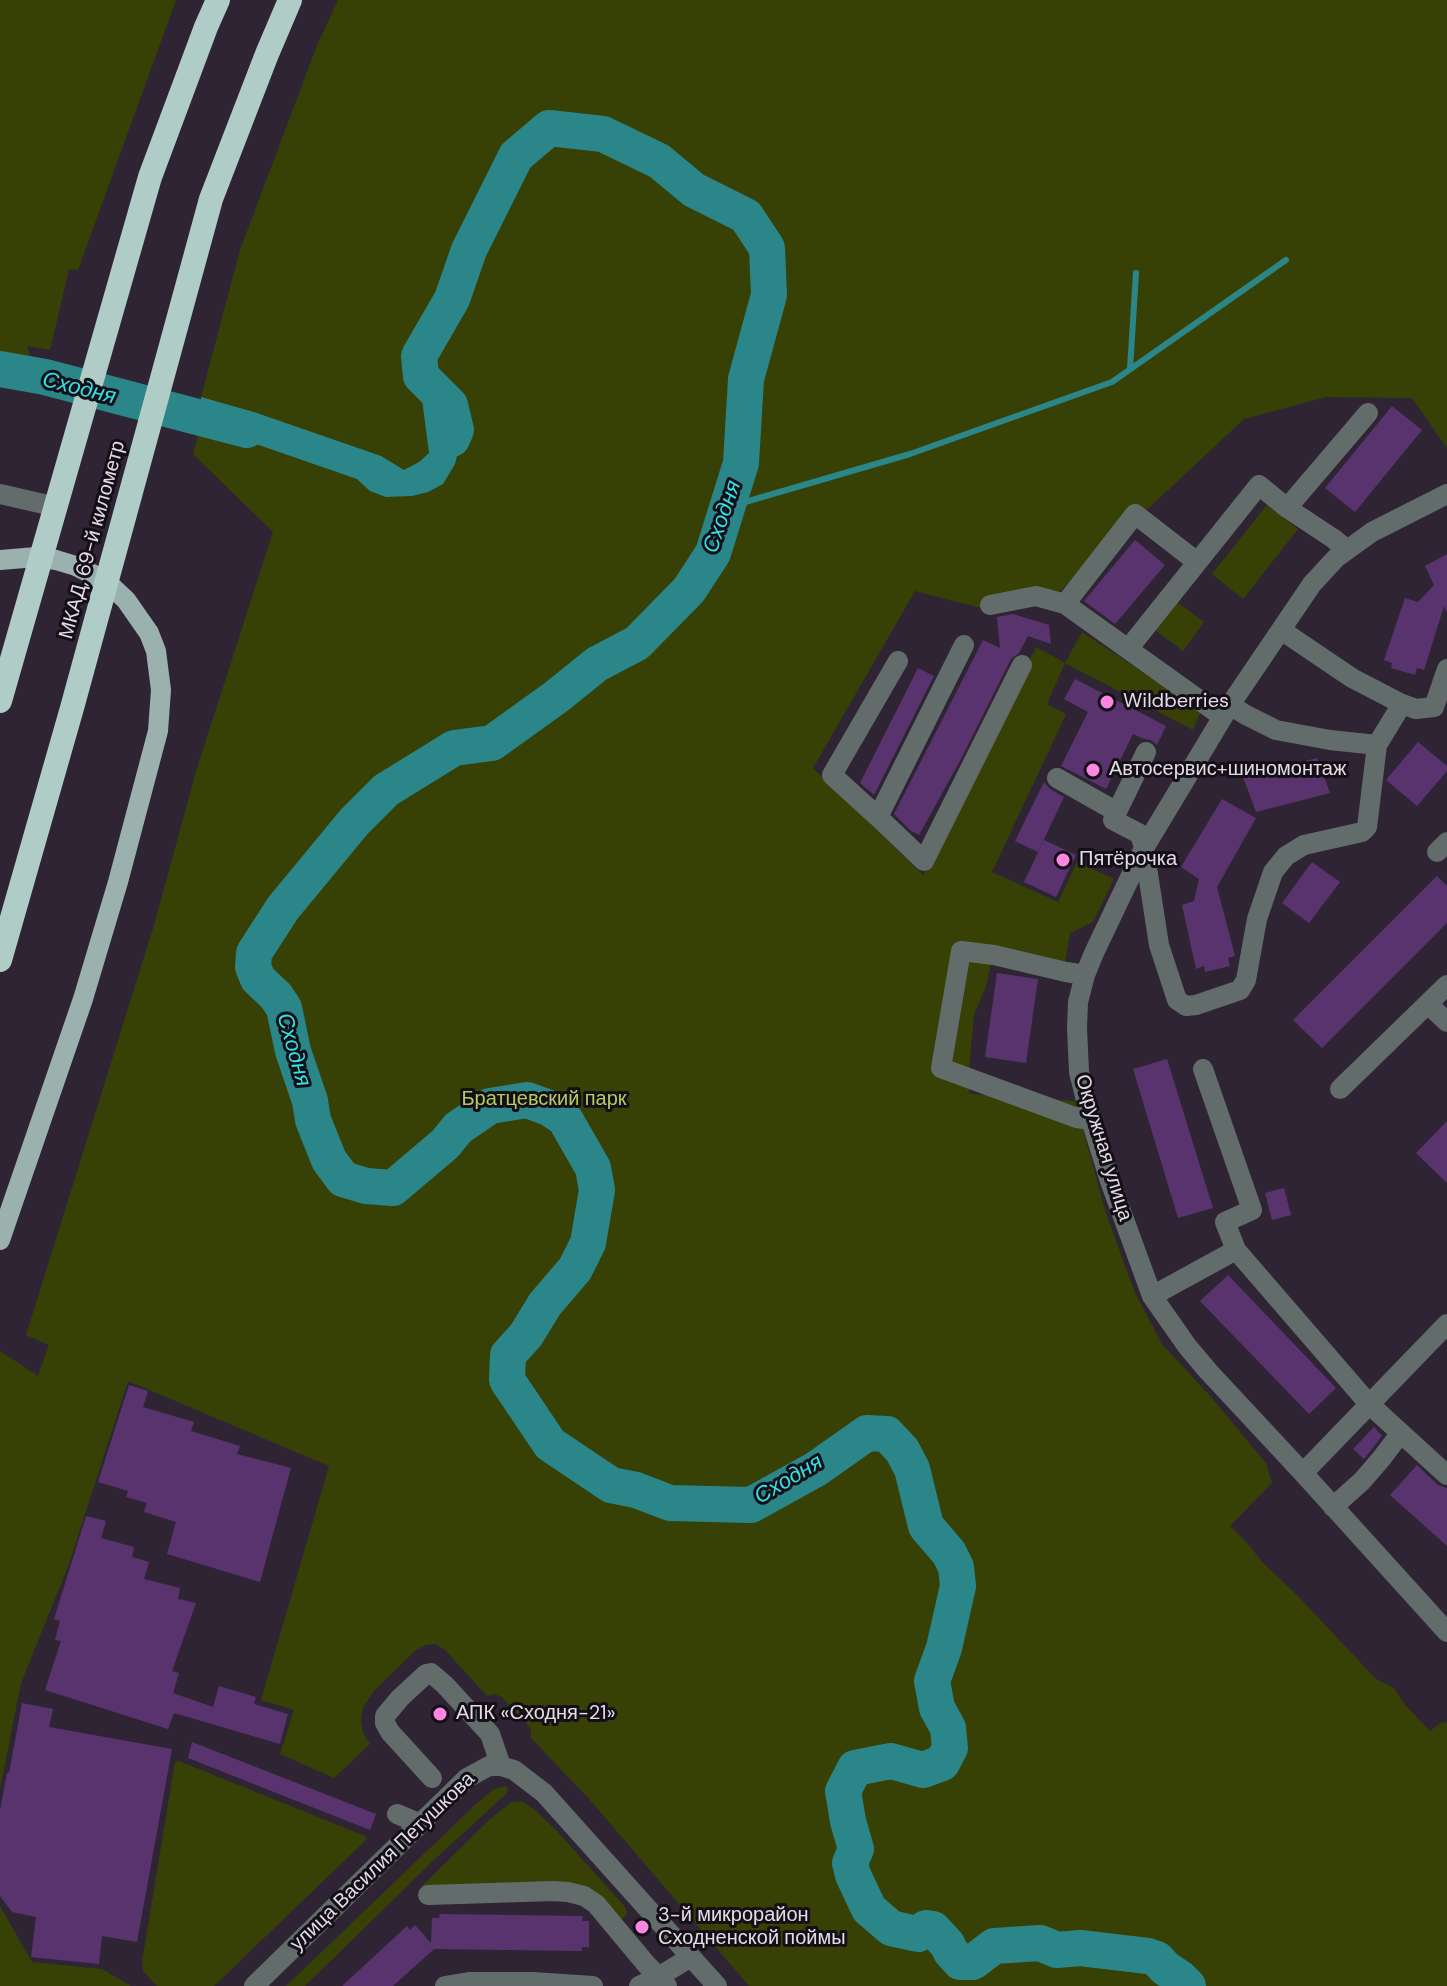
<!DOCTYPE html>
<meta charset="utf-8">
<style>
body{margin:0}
canvas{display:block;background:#2e2434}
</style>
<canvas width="1447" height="1986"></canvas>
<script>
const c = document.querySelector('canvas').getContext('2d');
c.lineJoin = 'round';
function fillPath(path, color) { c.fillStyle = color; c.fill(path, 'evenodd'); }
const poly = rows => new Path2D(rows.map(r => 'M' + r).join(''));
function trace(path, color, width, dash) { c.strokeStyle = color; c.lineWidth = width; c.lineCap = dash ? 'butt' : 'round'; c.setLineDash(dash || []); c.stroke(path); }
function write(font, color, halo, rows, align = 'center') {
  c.font = font + ' "DM Sans",sans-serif'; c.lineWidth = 6; c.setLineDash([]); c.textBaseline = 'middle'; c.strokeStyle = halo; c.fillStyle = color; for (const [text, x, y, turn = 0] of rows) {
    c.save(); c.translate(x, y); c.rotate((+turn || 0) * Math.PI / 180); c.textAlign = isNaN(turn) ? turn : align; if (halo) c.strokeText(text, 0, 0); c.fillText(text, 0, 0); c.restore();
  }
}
fillPath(poly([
 [0,0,176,0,78,270,69,269,50,350,27,346,31,358,47,368,0,364],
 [338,0,1447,0,1447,448,1412,398,1326,397,1244,419,1059,592,1033,606,989,610,915,591,813,768,923,875,1036,647,1065,663,1082,632,1201,711,1193,730,1065,663,1047,704,1066,714,992,872,1058,902,1077,862,1114,879,1093,922,1070,933,1065,962,993,954,986,986,974,1015,969,1068,969,1094,1075,1101,1105,1210,1135,1293,1162,1344,1211,1397,1266,1463,1272,1483,1230,1526,1249,1545,1262,1562,1295,1593,1376,1679,1394,1688,1405,1705,1430,1731,1441,1723,1447,1722,1447,1986,749,1986,590,1800,531,1738,531,1729,502,1697,494,1694,487,1696,445,1650,436,1644,426,1645,416,1650,375,1690,363,1707,361,1721,363,1733,370,1744,334,1778,280,1754,294,1710,261,1700,329,1466,128,1381,69,1564,21,1683,0,1789,0,1351,38,1376,49,1345,26,1335,154,925,197,768,273,532,193,454,201,425,201,397,240,250,316,48],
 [1267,505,1298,529,1243,599,1212,574],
 [1176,601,1204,622,1183,651,1155,630],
 [179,1761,365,1836,367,1839,214,1986,157,1986,143,1971,142,1962,175,1762],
 [505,1786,508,1788,506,1794,435,1859,305,1986,286,1986,475,1805,494,1789],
 [521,1801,535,1810,555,1829,592,1870,625,1907,627,1913,624,1918,620,1919,599,1900,422,1890,421,1887,490,1819,512,1802],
 [0,1906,32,1962,102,1969,131,1986,0,1986]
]), '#374105');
fillPath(poly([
 [0,364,47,368,42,387,0,380],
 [451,394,459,416,461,438,455,464,443,484,428,492,412,496,386,497,370,491,357,479,201,425,201,397,254,412,381,456,404,470,419,462,429,453,422,399]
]), '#2b8689');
trace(poly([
 [1130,369,1136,273],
 [728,507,910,454,1112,382,1286,260]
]), '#2b8689', 6);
trace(poly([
 [0,369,45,377,247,430],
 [452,439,456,430,450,405,421,376,419,356,452,299,469,250,516,156,549,128,603,134,659,161,694,190,746,216,767,248,769,295,746,379,741,463,713,553,689,590,637,643,597,664,556,697,492,743,454,748,386,790,354,822,283,908,254,953,253,967,258,979,276,996,284,1008,293,1051,310,1101,313,1120,329,1160,343,1179,366,1186,393,1188,445,1144,458,1128,490,1106,527,1100,549,1108,565,1119,593,1168,597,1190,588,1243,575,1269,545,1304,526,1335,508,1355,507,1380,550,1444,611,1485,636,1490,670,1503,751,1505,816,1469,867,1433,887,1434,902,1450,912,1469,926,1526,949,1553,956,1567,958,1586,944,1648,932,1681,937,1708,948,1728,950,1748,942,1763,923,1770,891,1761,855,1768,843,1791,848,1821,856,1849,850,1863,853,1875,869,1909,891,1928,899,1930,918,1934,926,1928,933,1929,947,1944,951,1952,960,1962,973,1962,994,1946,1040,1943,1057,1950,1080,1948,1148,1956,1157,1959,1165,1968,1180,1978,1188,1986]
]), '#2b8689', 36);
fillPath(poly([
 [1392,406,1422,430,1355,512,1325,488],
 [1135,540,1165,565,1115,624,1084,601],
 [1447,554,1447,612,1444,606,1424,670,1417,668,1415,675,1391,668,1392,663,1384,660,1405,598,1418,602,1434,585,1425,566],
 [1013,614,1049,625,1051,644,1028,636,1019,653,1011,659,961,759,919,835,911,831,894,814,983,640,1000,648,997,617],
 [918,668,934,676,874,795,860,783],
 [1075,679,1166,726,1157,745,1151,740,1144,739,1133,734,1106,789,1061,766,1088,712,1064,699],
 [1418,742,1447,766,1447,771,1417,806,1386,780],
 [1317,758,1330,793,1256,812,1243,777],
 [1044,782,1050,789,1064,797,1038,852,1015,841],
 [1222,799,1256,818,1217,887,1235,956,1228,958,1230,966,1205,972,1204,966,1196,969,1182,905,1194,901,1199,879,1181,867],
 [1044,840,1076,855,1056,897,1024,882],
 [1312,862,1340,882,1309,923,1282,903],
 [1437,876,1447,886,1447,923,1322,1048,1293,1020],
 [997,973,1038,979,1026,1063,985,1057],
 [1167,1059,1213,1208,1178,1218,1133,1069],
 [1447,1121,1447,1183,1416,1153],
 [1284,1188,1291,1215,1272,1220,1265,1193],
 [1228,1275,1336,1388,1309,1414,1200,1301],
 [129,1385,148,1391,143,1407,194,1422,191,1431,240,1446,237,1454,291,1468,260,1582,167,1554,176,1522,144,1512,147,1503,126,1497,128,1491,98,1482],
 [1374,1427,1382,1436,1364,1459,1353,1449],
 [1417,1465,1438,1485,1447,1488,1447,1546,1390,1495],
 [86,1516,106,1521,101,1538,134,1547,132,1557,149,1562,144,1579,180,1588,178,1599,196,1603,172,1671,179,1673,173,1693,213,1707,219,1686,256,1697,254,1704,288,1714,280,1744,174,1713,168,1729,45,1690,61,1641,55,1640,60,1621,54,1619],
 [22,1703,53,1709,49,1727,172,1749,137,1942,102,1936,99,1964,31,1957,36,1917,12,1912,0,1896,0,1810,7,1773,9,1773],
 [192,1742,376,1814,370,1830,188,1758],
 [440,1914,583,1916,582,1921,589,1921,589,1947,582,1947,582,1951,434,1949,393,1986,342,1986,407,1926,410,1930,415,1925,431,1943,432,1918,439,1918]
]), '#59336e');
trace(poly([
 [0,494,57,507],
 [1447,494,1372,532,1336,558,1312,584,1230,705,1144,848,1094,953,1085,975,1078,1002,1077,1028,1079,1072,1091,1120,1110,1181,1152,1296,1187,1346,1208,1371,1303,1473,1447,1632],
 [1347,550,1334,539,1287,508,1368,413],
 [1197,562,1135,514,1065,604,1223,717],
 [990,605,1036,596,1065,604],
 [1281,630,1352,678,1402,704,1416,709,1434,707,1447,669],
 [964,645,878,817,924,861,1022,665],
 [1128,649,1259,485,1287,508],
 [1230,705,1246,715,1276,730,1330,740,1377,745],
 [1146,752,1113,820,1140,834,1144,848,1159,945,1177,1000,1186,1006,1196,1005,1240,990,1246,980,1257,919,1273,872,1286,856,1304,845,1362,832,1367,827,1377,745,1402,704],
 [1057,778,1117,812],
 [878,817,832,775,898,661],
 [1437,852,1447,842],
 [1085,975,1066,972,994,955,961,951,941,1068,1077,1118,1091,1120],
 [1428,1004,1447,1022],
 [1203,1069,1252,1210,1225,1222,1236,1250,1369,1404,1447,1475],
 [1340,1089,1447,985],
 [1152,1296,1236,1250],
 [1303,1473,1447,1324],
 [1333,1507,1362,1481,1381,1459,1400,1434],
 [432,1778,390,1732,385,1723,385,1716,400,1698,426,1674,431,1673,445,1685,490,1734,501,1766],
 [397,1814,421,1824],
 [428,1895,553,1891,568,1892,584,1896,596,1904,646,1964,667,1986],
 [254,1986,467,1778,489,1766,501,1766,514,1770,544,1793,717,1986],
 [445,1986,469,1982,532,1982,593,1986],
 [639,1986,658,1977,691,1957]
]), '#626d6b', 20);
trace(poly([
 [0,560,36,557,56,560,76,566,94,575,111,586,126,600,149,633,156,651,161,690,158,731,118,882,83,999,0,1240]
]), '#9ab1ad', 20);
trace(poly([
 [0,701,150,177,206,27,218,0],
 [0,960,72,708,211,199,267,54,290,0]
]), '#b0ccc7', 24);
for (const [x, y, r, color] of [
 [1107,702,8,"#fd86e2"],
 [1093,770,8,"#fd86e2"],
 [1063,860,8,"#fd86e2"],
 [440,1714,8,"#fd86e2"],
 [642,1927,8,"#fd86e2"]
]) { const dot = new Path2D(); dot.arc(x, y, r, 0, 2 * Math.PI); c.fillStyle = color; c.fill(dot); trace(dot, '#140f16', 3); }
write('20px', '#e3dce7', '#140f16', [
 ["МКАД, 69-й километр",93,540,-75],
 ["Окружная улица",1103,1148,73],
 ["улица Василия Петушкова",383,1862,-44]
]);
write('20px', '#e3dce7', '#140f16', [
 ["Wildberries",1123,702],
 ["Автосервис+шиномонтаж",1109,770],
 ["Пятёрочка",1079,860],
 ["АПК «Сходня-21»",456,1714],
 ["3-й микрорайон",658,1916],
 ["Сходненской поймы",658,1939]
], 'left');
write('20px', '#b4cb61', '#140f16', [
 ["Братцевский парк",544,1100]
]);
write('italic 22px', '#2fe3e8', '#140f16', [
 ["Сходня",79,389,14],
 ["Сходня",723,517,-71],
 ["Сходня",293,1050,74],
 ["Сходня",789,1480,-31]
]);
</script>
